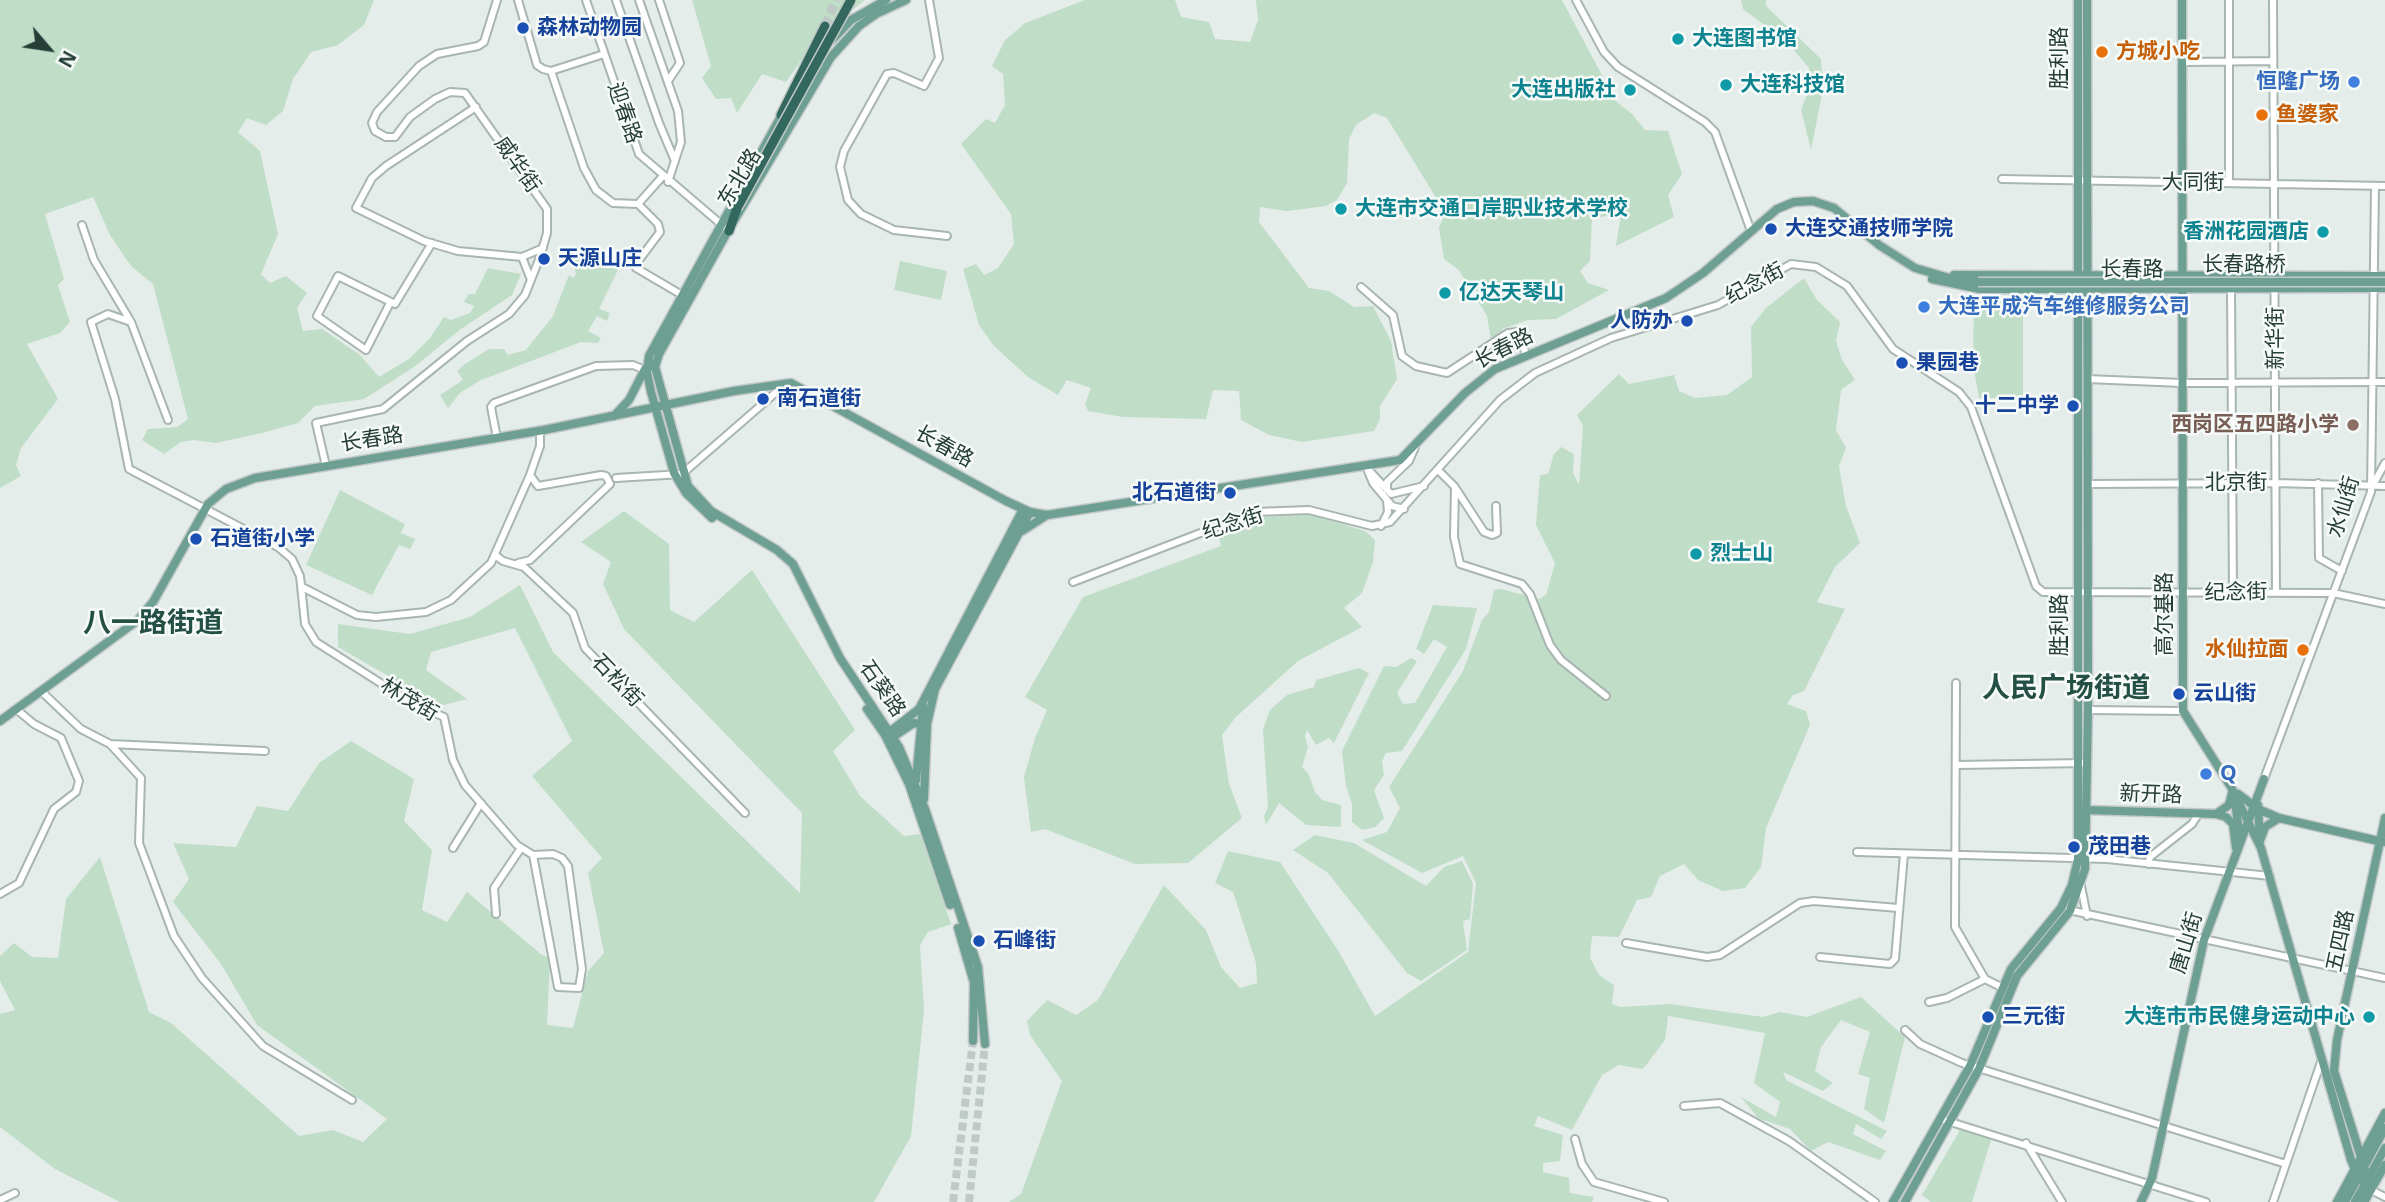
<!DOCTYPE html>
<meta charset="utf-8">
<style>
body{margin:0}
#map{position:relative;width:2385px;height:1202px;overflow:hidden;background:#e5edea;font-family:"Open Sans",sans-serif}
canvas{display:block}
.north{position:absolute;left:14px;top:14px;width:70px;height:70px;-webkit-text-stroke:5px #f6faf8;paint-order:stroke;rotate:119deg;font-size:19px;font-weight:700;line-height:28px;text-align:center;color:#263e38}
.north::after{content:'';display:block;margin:auto;width:24px;height:32px;background:#263e38;clip-path:polygon(50% 0,100% 100%,50% 72%,0 100%)}
</style>
<div id="map">
<canvas width="2385" height="1202"></canvas>
<div class="north">N</div>
</div>
<script>
const c = document.querySelector('canvas').getContext('2d');
c.lineJoin = 'round';
function fillPath(path, color) { c.fillStyle = color; c.fill(path, 'evenodd'); }
const poly = rows => new Path2D(rows.map(r => 'M' + r).join(''));
function trace(path, color, width, dash) { c.strokeStyle = color; c.lineWidth = width; c.lineCap = dash ? 'butt' : 'round'; c.setLineDash(dash || []); c.stroke(path); }
function write(font, color, halo, rows, align = 'center') {
  c.font = font + ' "Open Sans","Noto Sans SC",sans-serif'; c.lineWidth = 5; c.setLineDash([]); c.textBaseline = 'middle'; c.strokeStyle = halo; c.fillStyle = color; for (const [text, x, y, turn = 0] of rows) {
    c.save(); c.translate(x, y); c.rotate((+turn || 0) * Math.PI / 180); c.textAlign = isNaN(turn) ? turn : align; if (halo) c.strokeText(text, 0, 0); c.fillText(text, 0, 0); c.restore();
  }
}
fillPath(poly([
 [0,0,374,0,364,25,338,45,311,52,293,79,283,111,266,125,247,118,238,132,260,151,278,234,261,274,270,283,286,276,307,293,297,308,303,331,322,329,360,355,379,377,409,359,430,338,444,317,451,320,470,313,474,306,464,302,469,294,475,294,488,268,521,274,512,295,461,329,414,367,364,399,315,406,298,423,262,433,216,443,194,440,181,442,164,454,142,440,148,429,177,427,188,419,153,284,131,266,110,235,93,197,45,214,64,279,58,285,70,322,60,333,27,344,58,399,21,448,16,465,21,476,0,488],
 [692,0,865,0,815,40,786,82,762,74,737,113,731,98,716,99,702,78,711,66],
 [1085,0,1175,0,1181,17,1209,22,1215,39,1250,42,1258,20,1256,0,1562,0,1603,77,1607,94,1632,114,1645,130,1668,131,1682,174,1668,195,1674,217,1616,246,1621,214,1592,218,1590,261,1580,271,1588,283,1609,290,1556,319,1528,320,1502,329,1502,335,1491,340,1487,316,1459,270,1444,259,1439,228,1445,212,1387,118,1374,113,1356,125,1349,139,1347,183,1337,200,1326,206,1287,211,1260,207,1259,222,1309,288,1329,291,1354,307,1373,306,1391,341,1397,379,1380,406,1380,419,1374,431,1302,442,1269,435,1241,420,1239,391,1213,390,1206,419,1123,417,1088,411,1085,404,1091,388,1067,380,1058,395,1028,377,994,346,979,325,963,269,976,264,984,275,998,268,1014,244,1011,214,961,144,986,119,995,123,1005,105,1003,74,992,66,1005,40,1025,23],
 [1741,0,1766,0,1766,6,1821,59,1823,89,1811,150,1801,110,1810,87,1809,68,1787,42,1743,9],
 [573,247,582,248,581,253,590,261,595,250,608,254,618,270,599,309,610,313,607,321,597,316,588,331,601,338,598,343,581,342,481,380,460,393,448,408,440,395,463,380,457,371,465,364,489,349,504,349,508,355,526,350,553,316,569,275,573,278,576,274,571,259],
 [900,261,947,271,941,300,894,290],
 [1804,278,1817,300,1840,322,1836,341,1842,360,1855,380,1841,390,1836,430,1846,448,1839,466,1846,506,1860,543,1835,567,1817,602,1845,609,1804,691,1793,695,1787,704,1806,711,1810,725,1766,828,1761,867,1745,888,1723,891,1698,880,1684,864,1660,876,1651,897,1637,900,1619,937,1592,936,1590,958,1599,975,1614,985,1612,1004,1621,1007,1670,1004,1763,1017,1780,1012,1807,1017,1861,997,1905,1037,1884,1123,1864,1109,1870,1078,1858,1074,1870,1032,1841,1020,1821,1047,1815,1071,1833,1083,1823,1091,1783,1072,1786,1080,1887,1131,1881,1139,1856,1124,1853,1134,1886,1151,1880,1160,1828,1142,1811,1151,1790,1129,1758,1118,1741,1097,1776,1117,1780,1102,1754,1083,1765,1033,1668,1016,1665,1040,1643,1069,1619,1065,1602,1075,1572,1130,1538,1116,1534,1126,1563,1135,1560,1161,1543,1163,1543,1172,1569,1178,1570,1193,1594,1197,1592,1202,1009,1202,1021,1194,1062,1081,1030,1035,1027,1021,1047,1000,1076,1015,1098,1000,1164,885,1206,930,1221,967,1240,988,1257,983,1256,963,1233,892,1215,883,1228,851,1280,862,1339,952,1375,1016,1468,952,1476,883,1463,856,1422,873,1362,840,1387,832,1400,808,1389,787,1463,671,1482,620,1489,612,1494,590,1501,589,1539,599,1546,595,1555,563,1536,525,1540,475,1548,474,1554,454,1561,447,1574,454,1573,473,1579,485,1583,426,1577,415,1619,374,1629,384,1674,375,1679,391,1695,398,1727,395,1752,377,1751,327,1766,308],
 [1974,296,2023,297,2023,398,1979,398,1973,364],
 [340,490,405,524,401,533,415,539,410,549,399,545,372,595,306,565],
 [624,511,669,544,670,610,694,622,752,570,855,730,833,751,860,796,904,836,920,834,951,924,928,932,920,945,924,1010,911,1136,874,1202,120,1202,55,1169,0,1127,0,1014,15,1010,0,981,0,956,14,943,32,957,58,958,66,899,100,857,149,1012,171,1023,299,1136,333,1130,363,1142,387,1119,257,1025,221,964,173,902,189,879,173,843,236,847,257,806,288,811,319,763,351,741,414,779,404,821,432,850,422,910,447,922,467,892,542,955,550,958,547,1025,573,1028,588,971,604,953,588,873,602,858,532,776,572,741,515,628,431,652,426,670,467,699,440,706,338,647,338,624,410,634,470,617,520,585,553,652,800,893,802,813,624,629,603,584,611,562,581,542],
 [1314,515,1365,531,1375,540,1373,562,1362,593,1344,608,1362,627,1298,661,1236,717,1222,735,1229,784,1242,818,1188,863,1135,864,1045,829,1031,832,1024,777,1035,738,1047,710,1025,697,1083,597,1221,546,1218,535,1259,517],
 [1433,605,1477,608,1466,649,1402,751,1386,753,1382,761,1384,775,1374,790,1384,818,1375,827,1362,830,1352,822,1352,804,1346,786,1342,751,1384,666,1396,667,1411,658,1417,661,1397,693,1403,704,1415,703,1447,647,1434,639,1424,654,1416,649],
 [1359,668,1369,673,1334,743,1329,738,1316,745,1307,730,1305,736,1308,747,1302,767,1308,773,1315,792,1322,800,1341,805,1341,827,1306,825,1279,803,1266,825,1264,816,1268,807,1263,729,1270,710,1287,695,1314,687,1316,680],
 [1315,835,1354,843,1426,886,1444,867,1462,861,1473,884,1470,919,1463,921,1467,950,1421,981,1407,973,1328,873,1293,850],
 [1960,1130,1991,1140,1972,1202,1931,1202,1922,1195]
]), '#c0ddc8');
trace(poly([
 [953,1202,973,1041],
 [969,1202,985,1044]
]), '#bfcac6', 8, [8, 4]);
trace(poly([
 [825,26,836,0]
]), '#bfcac6', 9, [9, 4.5]);
const minor = poly([
 [518,0,537,65,543,69,551,71,604,54],
 [586,0,639,154,729,231],
 [616,0,659,123,675,161],
 [639,0,678,111,681,142,668,182],
 [659,0,680,63,668,81],
 [929,0,939,58,924,86,894,73,887,74,844,151,840,167,848,200,861,214,894,230,947,236],
 [1576,0,1604,52,1618,67,1705,122,1715,132,1751,231],
 [2229,0,2229,183],
 [2273,0,2276,593],
 [2182,62,2273,61],
 [551,71,584,168,596,190,613,203,638,204,658,224,660,232,636,264,636,268,682,295],
 [476,107,386,166,372,178,356,208,424,241,458,251,522,257,543,248],
 [2002,179,2385,186],
 [638,204,662,177],
 [82,225,94,260,131,322,168,420],
 [522,257,531,280],
 [1361,287,1393,315,1402,356,1416,366,1447,373,1508,333,1517,332,1526,354],
 [2231,288,2233,593],
 [390,303,366,350,317,316,338,276,395,304,432,243],
 [131,322,108,314,91,322,115,399,129,469,278,547,292,559,300,576,305,624,316,642,412,703,444,717,453,760,465,785,517,845,533,855,558,987,579,988,582,969,568,866,562,858,553,854,533,855],
 [2087,379,2182,383,2385,382],
 [497,438,491,407,494,403,596,366,633,365,645,370],
 [326,466,316,423,383,409,467,341,509,314,525,295,540,257,547,233,547,209,465,93,450,92,435,99,410,117,395,137,386,137,375,131,372,123,377,112,419,66,437,54,478,46,484,42,497,0],
 [1366,467,1391,494,1424,486],
 [1368,471,1373,483,1392,506,1404,509],
 [1439,471,1455,487,1454,537,1460,564,1522,584,1530,594,1550,645,1561,660,1606,696],
 [616,478,682,474,781,388],
 [2318,483,2319,558,2342,571],
 [2374,483,2385,463],
 [2087,484,2276,483,2385,486],
 [1456,489,1484,532,1492,535,1497,533,1496,506],
 [1387,490,1387,482,1409,461,1415,447],
 [1381,526,1388,512,1387,501],
 [495,555,503,561,524,567,573,613,585,648,745,813],
 [518,563,530,560,610,484,606,476,601,475,538,486,530,475],
 [1073,582,1255,512,1309,510,1372,526,1390,522,1500,400,1535,373,1611,338,1718,305,1791,264,1816,267,1847,286,1893,349,1959,392,1971,407,2036,586,2043,592,2333,593,2385,604],
 [302,587,357,615,376,617,426,612,451,600,491,563,530,475,540,446,540,430],
 [1956,683,1955,927,1985,979,2003,988],
 [41,691,81,729,110,744,265,751],
 [2088,710,2183,711],
 [110,744,141,778,139,843,174,936,202,978,263,1046,352,1100],
 [1956,765,2086,763],
 [2264,779,2371,492,2375,186],
 [453,848,481,803],
 [1857,852,2107,859,2270,876],
 [2148,864,2150,857,2192,824,2199,813],
 [2081,886,2087,916],
 [0,894,19,883,54,809,76,792,79,781,61,738,34,724,16,709],
 [2069,910,2385,978],
 [496,914,494,888,521,848],
 [1626,943,1707,957,1720,955,1800,903,1814,901,1898,908],
 [1820,957,1890,964,1895,959,1904,854],
 [1929,1002,1947,998,1985,979],
 [1905,1030,1920,1044,1962,1063,2286,1164],
 [1684,1106,1720,1103,1789,1141,1875,1202],
 [1941,1119,2206,1202],
 [1575,1139,1582,1164,1594,1182,1664,1202],
 [2026,1143,2062,1202],
 [2371,1190,2385,1197],
 [0,1200,15,1193],
 [2273,1202,2322,1059]
]);
const major = poly([
 [906,0,876,14,859,26,831,57,725,236,659,354,655,367,688,486,711,511,777,550,793,564,840,658,899,747,925,809,978,967,985,1044],
 [2182,0,2183,711,2231,787,2261,848,2351,1160,2358,1177,2371,1190],
 [832,40,851,20,886,0],
 [1954,275,2385,276],
 [1932,279,1980,289,2385,288],
 [614,416,629,400,645,369],
 [712,518,686,493,674,473,651,392,647,372,649,356,784,111],
 [1022,531,1047,515],
 [867,709,885,735,909,784,950,905],
 [0,721,138,620,153,602,208,504,226,489,255,478,544,430,734,391,791,383,1006,501,1030,512,1047,515,1400,460,1465,393,1495,369,1666,298,1703,273,1777,209,1794,202,1813,201,1834,208,1879,245,1915,268,1956,280,1978,282],
 [887,734,919,709,1023,509],
 [890,739,914,723,920,724],
 [916,780,923,706],
 [2238,794,2258,809,2279,818,2383,842],
 [924,799,927,724,935,689,1030,512],
 [2235,802,2239,831],
 [2258,805,2260,841],
 [2086,810,2216,814,2226,817,2233,824,2236,848],
 [2216,814,2229,805,2232,793],
 [2261,838,2265,827,2279,818],
 [958,928,974,983,973,1041],
 [2371,1189,2334,1071,2337,1040,2385,818],
 [1893,1202,1970,1066,2011,969,2061,908,2072,885,2078,859,2078,0],
 [1905,1202,1979,1069,2017,976,2070,911,2085,869,2088,710,2087,0],
 [2141,1202,2152,1178,2204,940,2264,779],
 [2337,1202,2385,1113],
 [2345,1202,2385,1128],
 [2355,1202,2385,1148],
 [2364,1202,2385,1165]
]);
const highway = poly([
 [781,115,825,26],
 [729,231,737,208]
]);
trace(minor, '#a8b5b1', 10);
trace(major, '#c2c9c7', 11);
trace(highway, '#c2c9c7', 12);
trace(minor, '#fff', 6);
trace(major, '#6d9f93', 8);
trace(highway, '#33685e', 9);
const majorBridge = poly([
 [1978,282,2385,282]
]);
const highwayBridge = poly([
 [737,208,851,0]
]);
trace(majorBridge, '#c2c9c7', 11, []);
trace(highwayBridge, '#c2c9c7', 12, []);
trace(majorBridge, '#6d9f93', 8);
trace(highwayBridge, '#33685e', 9);
for (const [x, y, r, color] of [
 [523,28,7,"#1a4fb4"],
 [1678,39,7,"#0f9aa8"],
 [2102,52,7,"#e8710a"],
 [2354,82,7,"#3f7fe0"],
 [1726,85,7,"#0f9aa8"],
 [1630,90,7,"#0f9aa8"],
 [2262,115,7,"#e8710a"],
 [1341,209,7,"#0f9aa8"],
 [1771,229,7,"#1a4fb4"],
 [2323,232,7,"#0f9aa8"],
 [544,259,7,"#1a4fb4"],
 [1445,293,7,"#0f9aa8"],
 [1924,307,7,"#3f7fe0"],
 [1687,321,7,"#1a4fb4"],
 [1902,363,7,"#1a4fb4"],
 [763,399,7,"#1a4fb4"],
 [2073,406,7,"#1a4fb4"],
 [2353,425,7,"#8d6e63"],
 [1230,493,7,"#1a4fb4"],
 [196,539,7,"#1a4fb4"],
 [1696,554,7,"#0f9aa8"],
 [2303,650,7,"#e8710a"],
 [2179,694,7,"#1a4fb4"],
 [2206,774,7,"#3f7fe0"],
 [2074,847,7,"#1a4fb4"],
 [979,941,7,"#1a4fb4"],
 [1988,1017,7,"#1a4fb4"],
 [2369,1017,7,"#0f9aa8"]
]) { const dot = new Path2D(); dot.arc(x, y, r, 0, 2 * Math.PI); c.fillStyle = color; c.fill(dot); trace(dot, '#f6faf8', 2.5); }
write('bold 21px', '#164399', '#f6faf8', [
 ["森林动物园",537,28],
 ["大连交通技师学院",1785,229],
 ["天源山庄",558,259],
 ["人防办",1673,321,"right"],
 ["果园巷",1916,363],
 ["南石道街",777,399],
 ["十二中学",2059,406,"right"],
 ["北石道街",1216,493,"right"],
 ["石道街小学",210,539],
 ["云山街",2193,694],
 ["茂田巷",2088,847],
 ["石峰街",993,941],
 ["三元街",2002,1017]
], 'left');
write('bold 21px', '#0d838f', '#f6faf8', [
 ["大连图书馆",1692,39],
 ["大连科技馆",1740,85],
 ["大连出版社",1616,90,"right"],
 ["大连市交通口岸职业技术学校",1355,209],
 ["香洲花园酒店",2309,232,"right"],
 ["亿达天琴山",1459,293],
 ["烈士山",1710,554],
 ["大连市市民健身运动中心",2355,1017,"right"]
], 'left');
write('bold 21px', '#c56008', '#f6faf8', [
 ["方城小吃",2116,52],
 ["鱼婆家",2276,115],
 ["水仙拉面",2289,650,"right"]
], 'left');
write('21px', '#263e38', '#f6faf8', [
 ["胜利路",2060,58,-90],
 ["迎春路",624,113,71],
 ["威华街",517,165,55],
 ["东北路",740,178,-59],
 ["大同街",2193,183],
 ["长春路桥",2244,265],
 ["长春路",2132,270],
 ["纪念街",1755,284,-28],
 ["新华街",2276,338,-90],
 ["长春路",1504,349,-27],
 ["长春路",372,440,-9],
 ["长春路",944,447,29],
 ["北京街",2236,483],
 ["水仙街",2344,507,-73],
 ["纪念街",1233,524,-17],
 ["纪念街",2236,593,-1],
 ["高尔基路",2165,614,-90],
 ["胜利路",2060,625,-90],
 ["石松街",617,681,46],
 ["石葵路",882,689,55],
 ["林茂街",409,700,31],
 ["新开路",2151,795,2],
 ["五四路",2341,941,-78],
 ["唐山街",2187,943,-73]
]);
write('bold 21px', '#366cbe', '#f6faf8', [
 ["恒隆广场",2340,82,"right"],
 ["大连平成汽车维修服务公司",1938,307],
 ["Q",2220,774]
], 'left');
write('bold 21px', '#785e54', '#f6faf8', [
 ["西岗区五四路小学",2339,425]
], 'right');
write('bold 28px', '#234f44', '#f6faf8', [
 ["八一路街道",153,624],
 ["人民广场街道",2066,689]
]);
</script>
